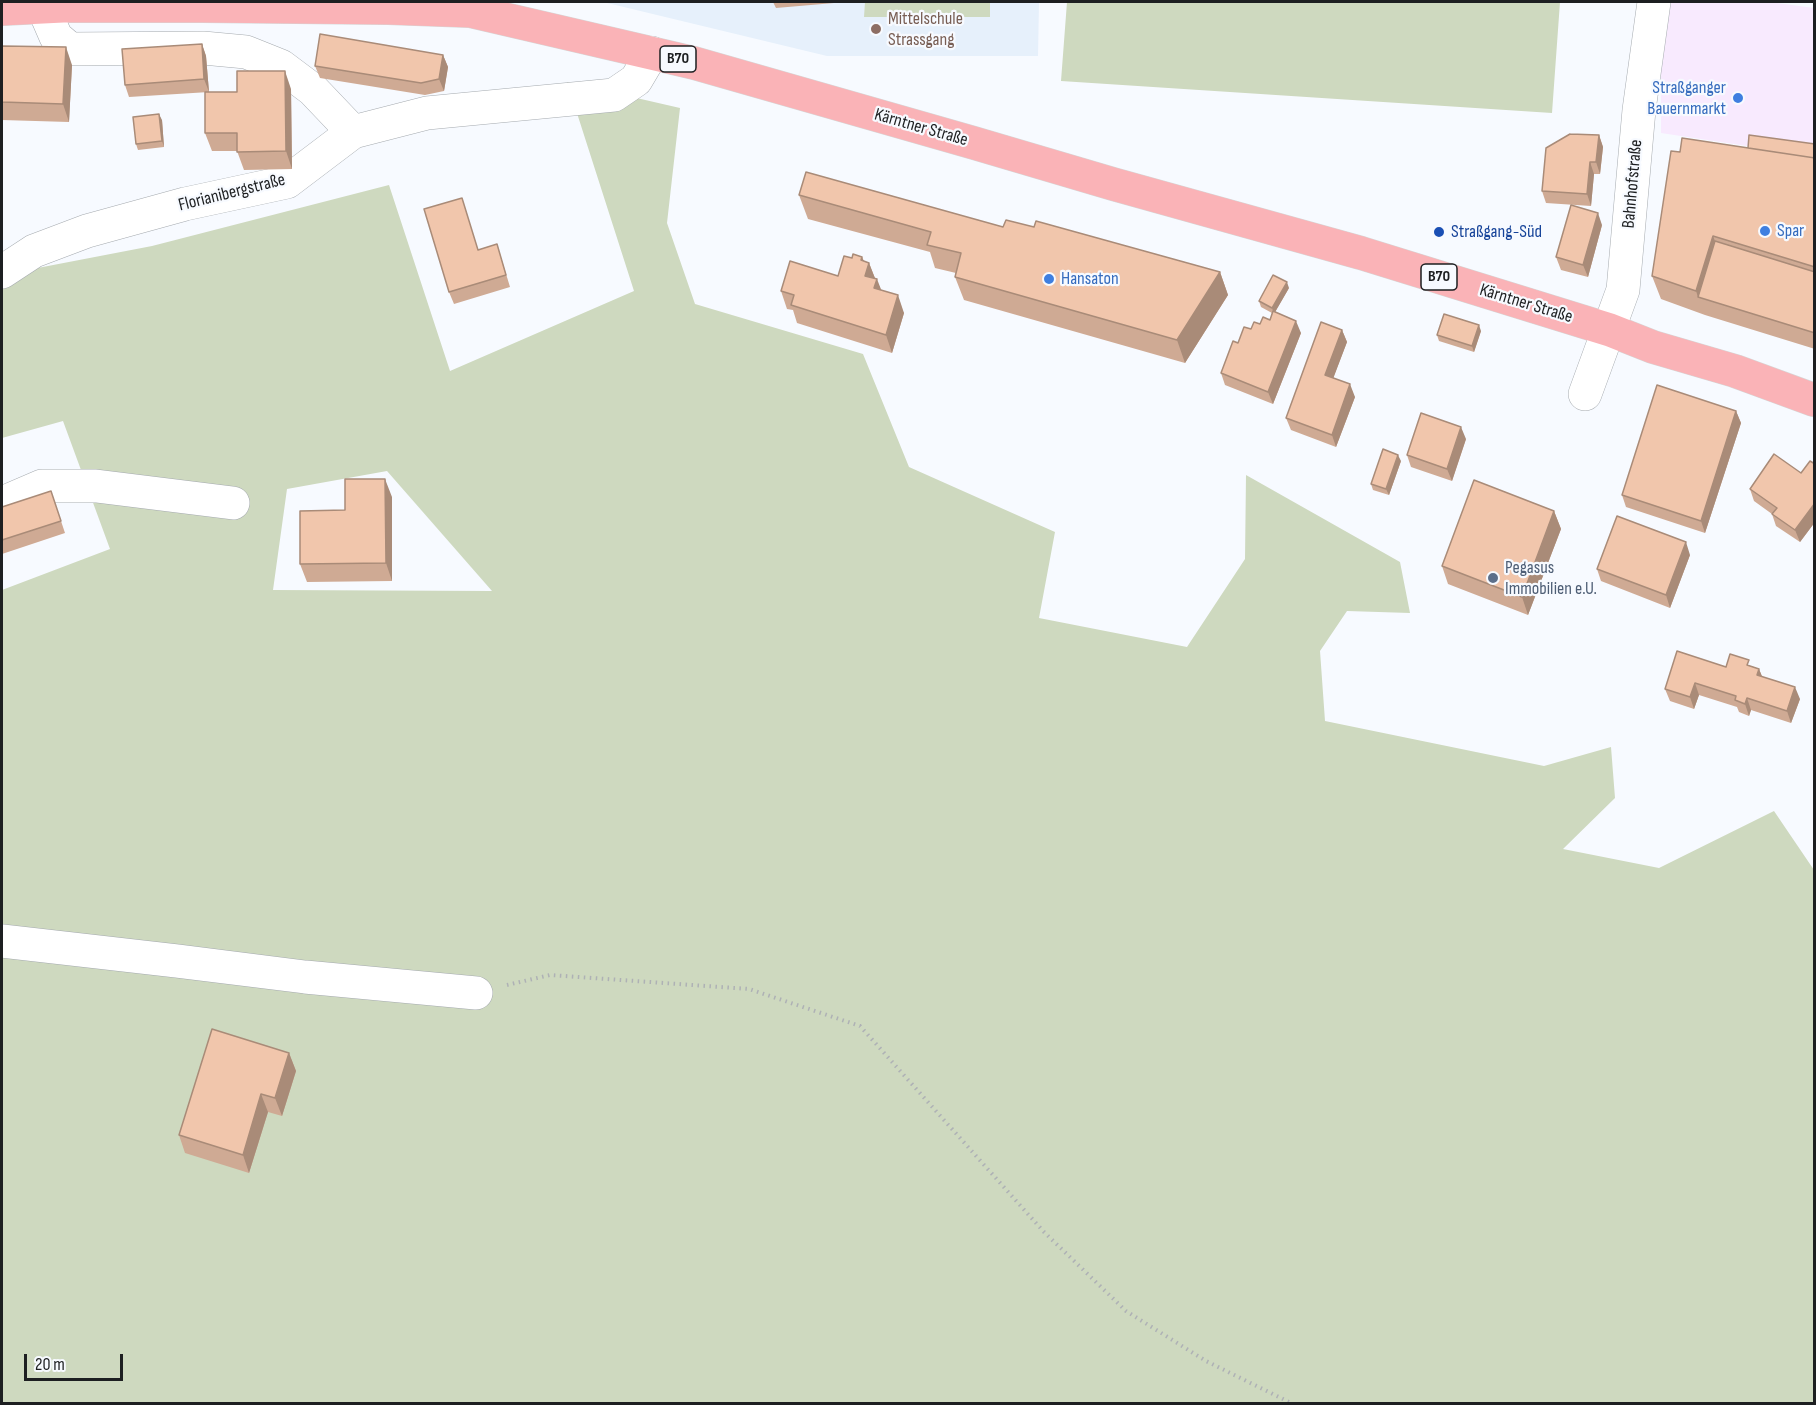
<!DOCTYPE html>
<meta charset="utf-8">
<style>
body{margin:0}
#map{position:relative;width:1816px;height:1405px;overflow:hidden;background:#f7faff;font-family:"Sofia Sans Condensed",sans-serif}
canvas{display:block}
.frame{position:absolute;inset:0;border:3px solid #1d1f21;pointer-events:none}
.scale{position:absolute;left:24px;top:1354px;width:99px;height:27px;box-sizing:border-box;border:3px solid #1d1f21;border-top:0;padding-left:8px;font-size:18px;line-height:21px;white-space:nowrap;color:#1d1f21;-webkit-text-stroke:4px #f7faff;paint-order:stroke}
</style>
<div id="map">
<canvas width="1816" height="1405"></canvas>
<div class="frame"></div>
<div class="scale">20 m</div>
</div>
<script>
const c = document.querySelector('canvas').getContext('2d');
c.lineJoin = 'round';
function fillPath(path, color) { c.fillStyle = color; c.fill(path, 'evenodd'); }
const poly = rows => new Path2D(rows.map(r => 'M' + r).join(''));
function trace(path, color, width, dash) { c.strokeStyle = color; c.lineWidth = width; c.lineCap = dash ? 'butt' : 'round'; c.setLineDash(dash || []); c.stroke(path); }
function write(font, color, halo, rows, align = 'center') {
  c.font = font + ' "Sofia Sans Condensed",sans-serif'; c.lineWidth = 4.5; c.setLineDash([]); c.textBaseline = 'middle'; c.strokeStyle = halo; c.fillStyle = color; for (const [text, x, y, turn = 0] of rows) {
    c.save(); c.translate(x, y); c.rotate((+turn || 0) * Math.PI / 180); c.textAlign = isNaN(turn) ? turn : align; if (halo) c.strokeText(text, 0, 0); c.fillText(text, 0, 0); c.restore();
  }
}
fillPath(poly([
 [1670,2,1770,2,1814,8,1814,156,1661,133,1661,63]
]), '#f8eafe');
fillPath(poly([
 [603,2,1039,2,1038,56,827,56]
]), '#e6f0fb');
fillPath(poly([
 [865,2,990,2,990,17,864,17],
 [1067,2,1560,2,1552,113,1061,81],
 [567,82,680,108,667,223,695,304,863,354,909,467,1055,532,1039,618,1187,647,1245,559,1246,475,1400,562,1410,613,1347,611,1320,651,1325,721,1544,766,1611,747,1615,798,1563,849,1659,868,1774,811,1814,870,1814,1403,2,1403,2,590,110,549,63,421,2,438,2,286,22,271,152,246,389,185,450,371,634,291],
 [387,471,492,591,273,590,287,489]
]), '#ced9bf');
const minor = poly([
 [43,7,56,37,70,49,203,48,246,52,281,66,313,90,353,132],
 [2,272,34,251,87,231,185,204,287,182,353,132,427,113,614,95,636,80,652,53],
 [1585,394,1623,290,1639,110,1654,2],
 [2,503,42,486,96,486,233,503],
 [2,941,177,961,305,977,476,993]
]);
const major = poly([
 [2,9,63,6,202,6,388,8,470,11,694,63,974,143,1113,184,1361,253,1610,330,1653,347,1735,371,1814,400]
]);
trace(minor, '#a5aaaf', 34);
trace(major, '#d6d7d7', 34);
trace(poly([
 [507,985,550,975,749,989,860,1026,1044,1232,1126,1311,1206,1361,1293,1404]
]), '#aeb1b5', 4, [1.5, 4.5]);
trace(minor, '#fff', 33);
trace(major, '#fab3b7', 33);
fillPath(poly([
 [773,2,834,2,834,3,776,8],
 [202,44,206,56,209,92,129,97,125,85],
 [2,46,72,65,69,122,2,120],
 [443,55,448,67,444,91,425,95,320,78,315,66],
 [291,89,292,169,244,170,237,151,212,151,205,133,237,92],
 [162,120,164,147,138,150,136,144],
 [1599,135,1603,147,1600,174,1594,174,1591,206,1546,203,1542,191],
 [1815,144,1815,349,1705,315,1661,299,1652,276,1680,152],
 [799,195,1003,227,1034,227,1220,272,1228,295,1185,363,964,300,955,277,956,273,935,268,930,252,808,219],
 [462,198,478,250,497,244,510,287,454,304,449,292],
 [1602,225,1588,277,1561,270,1556,257],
 [862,257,864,261,869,263,875,278,881,290,904,313,892,353,797,323,793,310,787,309,781,291,838,276],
 [1289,288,1275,312,1301,333,1273,404,1225,385,1221,373,1238,343,1251,329,1270,320,1272,313,1261,307,1259,301],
 [1342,330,1347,342,1333,378,1355,397,1336,447,1291,430,1286,418],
 [1481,331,1474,352,1439,341,1437,335],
 [1736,411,1741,423,1705,533,1626,507,1622,495],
 [1466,439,1452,481,1411,467,1407,455],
 [1401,461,1389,495,1373,490,1371,484],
 [1815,464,1815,522,1800,542,1776,526,1772,514,1754,501,1750,489,1801,473],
 [51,491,65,533,2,554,2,507],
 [392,497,392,581,307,582,300,564,345,510],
 [1554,511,1561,529,1528,615,1448,584,1442,566],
 [1690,555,1670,608,1601,581,1597,569],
 [1751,666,1759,669,1762,677,1800,699,1791,723,1751,710,1749,716,1739,712,1737,707,1699,695,1694,709,1670,701,1665,689,1726,667],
 [289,1053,296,1071,282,1116,268,1112,249,1173,185,1153,179,1135]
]), '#cfaa94');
fillPath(poly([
 [202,44,206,56,209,92,204,79],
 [66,47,72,65,69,122,63,104],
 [443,55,448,67,444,91,439,79],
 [285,71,291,89,292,169,286,151],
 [159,114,162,120,164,147,162,141],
 [1599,135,1603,147,1600,174,1596,162],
 [1590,162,1594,174,1591,206,1587,194],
 [1598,213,1602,225,1588,277,1583,265],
 [1713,236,1722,259,1698,297,1696,291],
 [862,257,867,270,869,263,876,281,872,294,861,260],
 [1220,272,1228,295,1185,363,1177,340],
 [877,279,884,297,874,288],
 [1287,282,1289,288,1274,314,1272,308],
 [898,295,904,313,892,353,886,335],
 [1296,321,1301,333,1273,404,1268,392],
 [1479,325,1481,331,1474,352,1472,346],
 [1342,330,1347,342,1330,387,1325,375],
 [1350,384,1355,397,1336,447,1332,435],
 [1736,411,1741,423,1705,533,1701,521],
 [1461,427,1466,439,1452,481,1447,469],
 [1398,455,1401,461,1389,495,1386,489],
 [385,479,392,497,392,581,386,563],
 [1815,503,1815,522,1800,542,1795,530],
 [1554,511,1561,529,1528,615,1522,597],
 [1686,542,1690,555,1670,608,1666,595],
 [1759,669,1764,681,1757,675],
 [1695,683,1699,695,1694,709,1690,697],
 [1795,687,1800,699,1791,723,1787,711],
 [1747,698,1751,710,1749,716,1745,704],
 [289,1053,296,1071,282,1116,275,1098],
 [261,1094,268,1112,249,1173,243,1155]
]), '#a98b78');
const building = poly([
 [320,34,443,55,439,79,421,83,315,66,320,34],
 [202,44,204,79,125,85,122,49,202,44],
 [2,46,66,47,63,104,2,102,2,46],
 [237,71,285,71,286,151,237,152,237,133,205,133,205,92,237,92,237,71],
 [159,114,162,141,136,144,133,117,159,114],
 [1570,134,1599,135,1596,162,1590,162,1587,194,1542,191,1546,148,1570,134],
 [1749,135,1815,144,1815,158,1748,148,1749,135],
 [1682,138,1815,158,1815,267,1713,236,1696,291,1652,276,1671,151,1680,152,1682,138],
 [806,172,1003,227,1006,220,1034,227,1036,221,1220,272,1177,340,955,277,961,253,927,245,931,232,799,195,806,172],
 [462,198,478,250,497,244,506,275,449,292,424,209,462,198],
 [1571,205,1598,213,1583,265,1556,257,1571,205],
 [1715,241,1815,272,1815,333,1698,297,1715,241],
 [853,254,862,257,861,260,869,263,865,276,877,279,874,288,898,295,886,335,791,305,794,295,781,291,790,261,838,276,844,256,852,258,853,254],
 [1273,275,1287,282,1272,308,1259,301,1273,275],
 [1273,311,1296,321,1268,392,1221,373,1233,341,1238,343,1244,327,1251,329,1254,322,1260,324,1263,317,1270,320,1273,311],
 [1444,314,1479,325,1472,346,1437,335,1444,314],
 [1321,322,1342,330,1325,375,1350,384,1332,435,1286,418,1321,322],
 [1657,385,1736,411,1701,521,1622,495,1657,385],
 [1421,413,1461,427,1447,469,1407,455,1421,413],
 [1383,449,1398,455,1386,489,1371,484,1383,449],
 [1774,454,1801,473,1810,461,1815,464,1815,503,1795,530,1772,514,1777,508,1750,489,1774,454],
 [345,479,385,479,386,563,300,564,300,511,345,510,345,479],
 [1474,480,1554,511,1522,597,1442,566,1474,480],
 [51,491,61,521,2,540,2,507,51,491],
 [1617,516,1686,542,1666,595,1597,569,1617,516],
 [1677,651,1726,667,1730,654,1749,660,1747,665,1759,669,1757,675,1795,687,1787,711,1747,698,1745,704,1735,700,1736,696,1695,683,1690,697,1665,689,1677,651],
 [212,1029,289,1053,275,1098,261,1094,243,1155,179,1135,212,1029]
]);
fillPath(building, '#f1c6ac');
trace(building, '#a98b78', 1.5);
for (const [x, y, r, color] of [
 [876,29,6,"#8d6e63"],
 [1738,98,6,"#3f7fe0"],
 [1765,231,6,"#3f7fe0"],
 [1439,232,6,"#1a4fb4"],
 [1049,279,6,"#3f7fe0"],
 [1493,578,6,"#5c6f8a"]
]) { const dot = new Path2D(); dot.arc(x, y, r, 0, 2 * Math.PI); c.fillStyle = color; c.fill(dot); trace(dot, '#f7faff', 2); }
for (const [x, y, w] of [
 [678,59,36],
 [1439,277,36]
]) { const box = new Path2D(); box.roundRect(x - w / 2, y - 13, w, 26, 4.5); c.fillStyle = '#f7faff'; c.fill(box); trace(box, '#1d1f21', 1.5); }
write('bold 16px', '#1d1f21', null, [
 ["B70",678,59],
 ["B70",1439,277]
]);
write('18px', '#785e54', '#f7faff', [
 ["Mittelschule",888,19],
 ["Strassgang",888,40]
], 'left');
write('18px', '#366cbe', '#f7faff', [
 ["Straßganger",1726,88,"right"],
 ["Bauernmarkt",1726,109,"right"],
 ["Spar",1777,231],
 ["Hansaton",1061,279]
], 'left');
write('18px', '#1d1f21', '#f7faff', [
 ["Kärntner Straße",921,128,16],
 ["Bahnhofstraße",1633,184,-85],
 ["Florianibergstraße",232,193,-14],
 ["Kärntner Straße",1526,304,17]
]);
write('18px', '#164399', '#f7faff', [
 ["Straßgang-Süd",1451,232]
], 'left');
write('18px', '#4e5e75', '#f7faff', [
 ["Pegasus",1505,568],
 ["Immobilien e.U.",1505,589]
], 'left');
</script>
